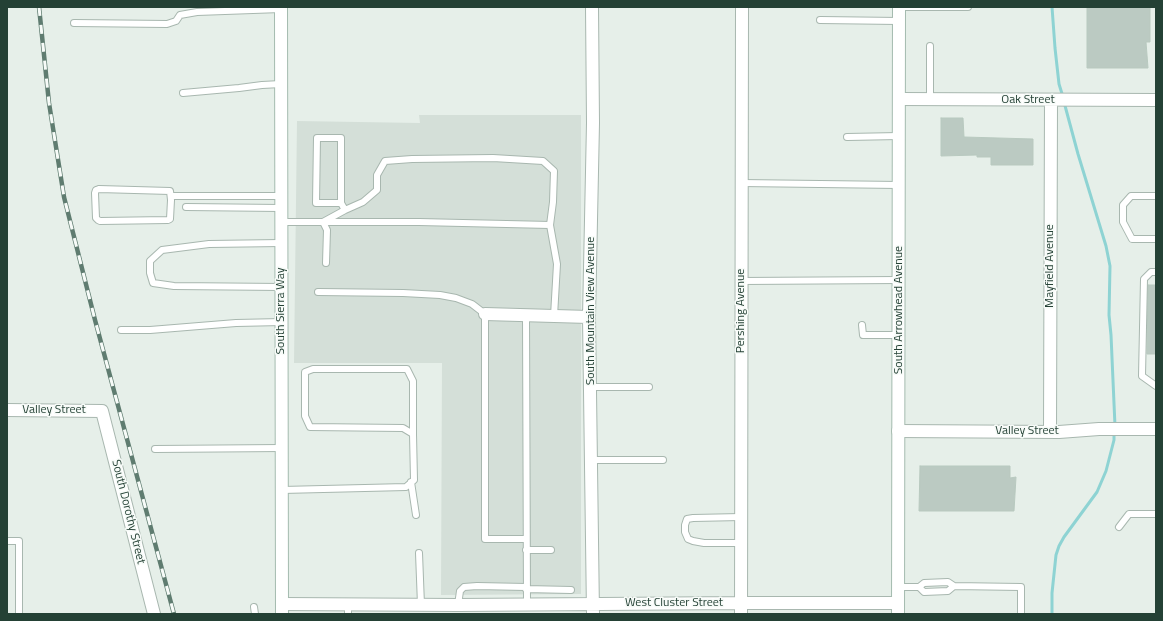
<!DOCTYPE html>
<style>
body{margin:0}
#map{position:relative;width:1163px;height:621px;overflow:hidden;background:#e6efe9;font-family:"Titillium Web",sans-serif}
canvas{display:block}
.frame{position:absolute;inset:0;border:8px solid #244135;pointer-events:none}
</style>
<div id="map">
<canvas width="1163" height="621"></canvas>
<div class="frame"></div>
</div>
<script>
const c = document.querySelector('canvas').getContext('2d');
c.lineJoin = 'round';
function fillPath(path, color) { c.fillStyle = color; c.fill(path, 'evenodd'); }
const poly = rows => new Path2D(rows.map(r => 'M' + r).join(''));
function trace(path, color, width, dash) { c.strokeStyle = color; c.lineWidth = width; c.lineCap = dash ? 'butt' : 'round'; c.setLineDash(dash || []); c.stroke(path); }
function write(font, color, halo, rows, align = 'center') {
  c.font = font + ' "Titillium Web",sans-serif'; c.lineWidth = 3; c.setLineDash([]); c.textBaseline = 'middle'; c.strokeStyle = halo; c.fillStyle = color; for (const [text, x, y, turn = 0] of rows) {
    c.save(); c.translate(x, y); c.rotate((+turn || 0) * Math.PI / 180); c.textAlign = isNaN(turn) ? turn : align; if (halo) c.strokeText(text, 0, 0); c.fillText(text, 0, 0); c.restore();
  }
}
fillPath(poly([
 [419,115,581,115,581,594,441,595,442,363,294,363,297,121,420,123]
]), '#d4dfd8');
trace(poly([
 [1052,7,1055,48,1059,84,1063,97],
 [1064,102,1078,154,1106,246,1110,266,1109,315,1111,335,1115,426],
 [1052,614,1052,593,1056,555,1059,546,1064,537,1097,492,1106,471,1114,440,1114,431]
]), '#8ed3d3', 3);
const building = poly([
 [1087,7,1150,7,1150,42,1146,42,1148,68,1087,68,1087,7],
 [941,118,963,118,964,137,1033,139,1033,165,991,165,991,157,977,157,977,155,941,156,941,118],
 [1148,285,1156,285,1156,354,1147,354,1148,285],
 [920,466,1010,466,1010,478,1016,477,1014,511,919,511,920,466]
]);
fillPath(building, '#bbcac2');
trace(building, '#b8c9bf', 1);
const lane = poly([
 [899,7,968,7],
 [820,20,899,21],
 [74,23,167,24,176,21,180,15,197,12,281,9],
 [183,93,239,88,262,85,281,84],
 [930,99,930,46],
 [847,137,899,136],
 [741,183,899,185],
 [99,189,170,191,171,200,170,219,168,220,100,221,98,220,96,218,95,193,96,190,99,189],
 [171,196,281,196],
 [1156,196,1131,196,1123,205,1123,222,1132,239,1156,239],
 [341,203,316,203,317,138,341,138,341,203,345,210],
 [186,207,281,208],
 [281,222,419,222,550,225,553,202,554,171,543,161,493,158,412,159,385,161,377,175,377,190,363,202,345,210,323,222],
 [323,222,327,230,326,263],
 [550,225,557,264,554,316],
 [281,243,209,244,162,250,150,261,150,273,153,283,174,286,282,287],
 [1156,272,1151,272,1144,279,1142,376,1156,386],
 [741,281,899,280],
 [318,292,403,293,440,295,456,298,472,304,485,314,485,539,526,539],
 [526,315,527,604],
 [862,325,863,335,899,335],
 [121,330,150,330,236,323,282,322],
 [590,387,649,387],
 [155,449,282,448],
 [591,460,663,460],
 [411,482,416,515],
 [282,490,406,487,414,480,413,434,403,428,310,427,305,416,305,372,313,369,407,369,413,381,413,434],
 [741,517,693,518,687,519,685,525,685,532,688,539,693,541,704,543,741,543],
 [1119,527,1129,514,1156,514],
 [7,541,19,541,19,614],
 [526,550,551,550],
 [419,553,421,605],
 [954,586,1021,587,1021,614],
 [898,587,919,587,924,583,948,582,954,586,948,591,924,592,919,587],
 [526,589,571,590],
 [348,605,348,614],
 [458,605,460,591,464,587,477,586,526,587],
 [254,607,255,614]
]);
const street = poly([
 [592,7,593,123,589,317,593,614],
 [899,99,1156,100],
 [485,314,589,317],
 [7,410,102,411,154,614],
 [898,431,1059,432,1099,429,1156,429],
 [1050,432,1051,100],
 [282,604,458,605,741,603,898,603],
 [741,614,742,7]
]);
const secondary = poly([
 [281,7,282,614],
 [898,614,899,7]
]);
trace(lane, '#a8b7af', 8);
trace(street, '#a8b7af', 14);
trace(secondary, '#a4bbaf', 14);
trace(lane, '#fff', 6);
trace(street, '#fff', 12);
trace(secondary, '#fff', 12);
const rail = poly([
 [39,7,49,103,64,197,95,320,174,614]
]);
trace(rail, '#5f7c70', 4.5);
trace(rail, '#f7fbf8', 3, [9]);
write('12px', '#244135', '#f7fbf8', [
 ["Oak Street",1028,100],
 ["Mayfield Avenue",1050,266,-90],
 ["South Arrowhead Avenue",899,310,-90],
 ["South Sierra Way",281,311,-90],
 ["South Mountain View Avenue",591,311,-90],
 ["Pershing Avenue",741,311,-90],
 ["Valley Street",54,410],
 ["Valley Street",1027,431],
 ["South Dorothy Street",128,512,76],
 ["West Cluster Street",674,603]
]);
</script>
